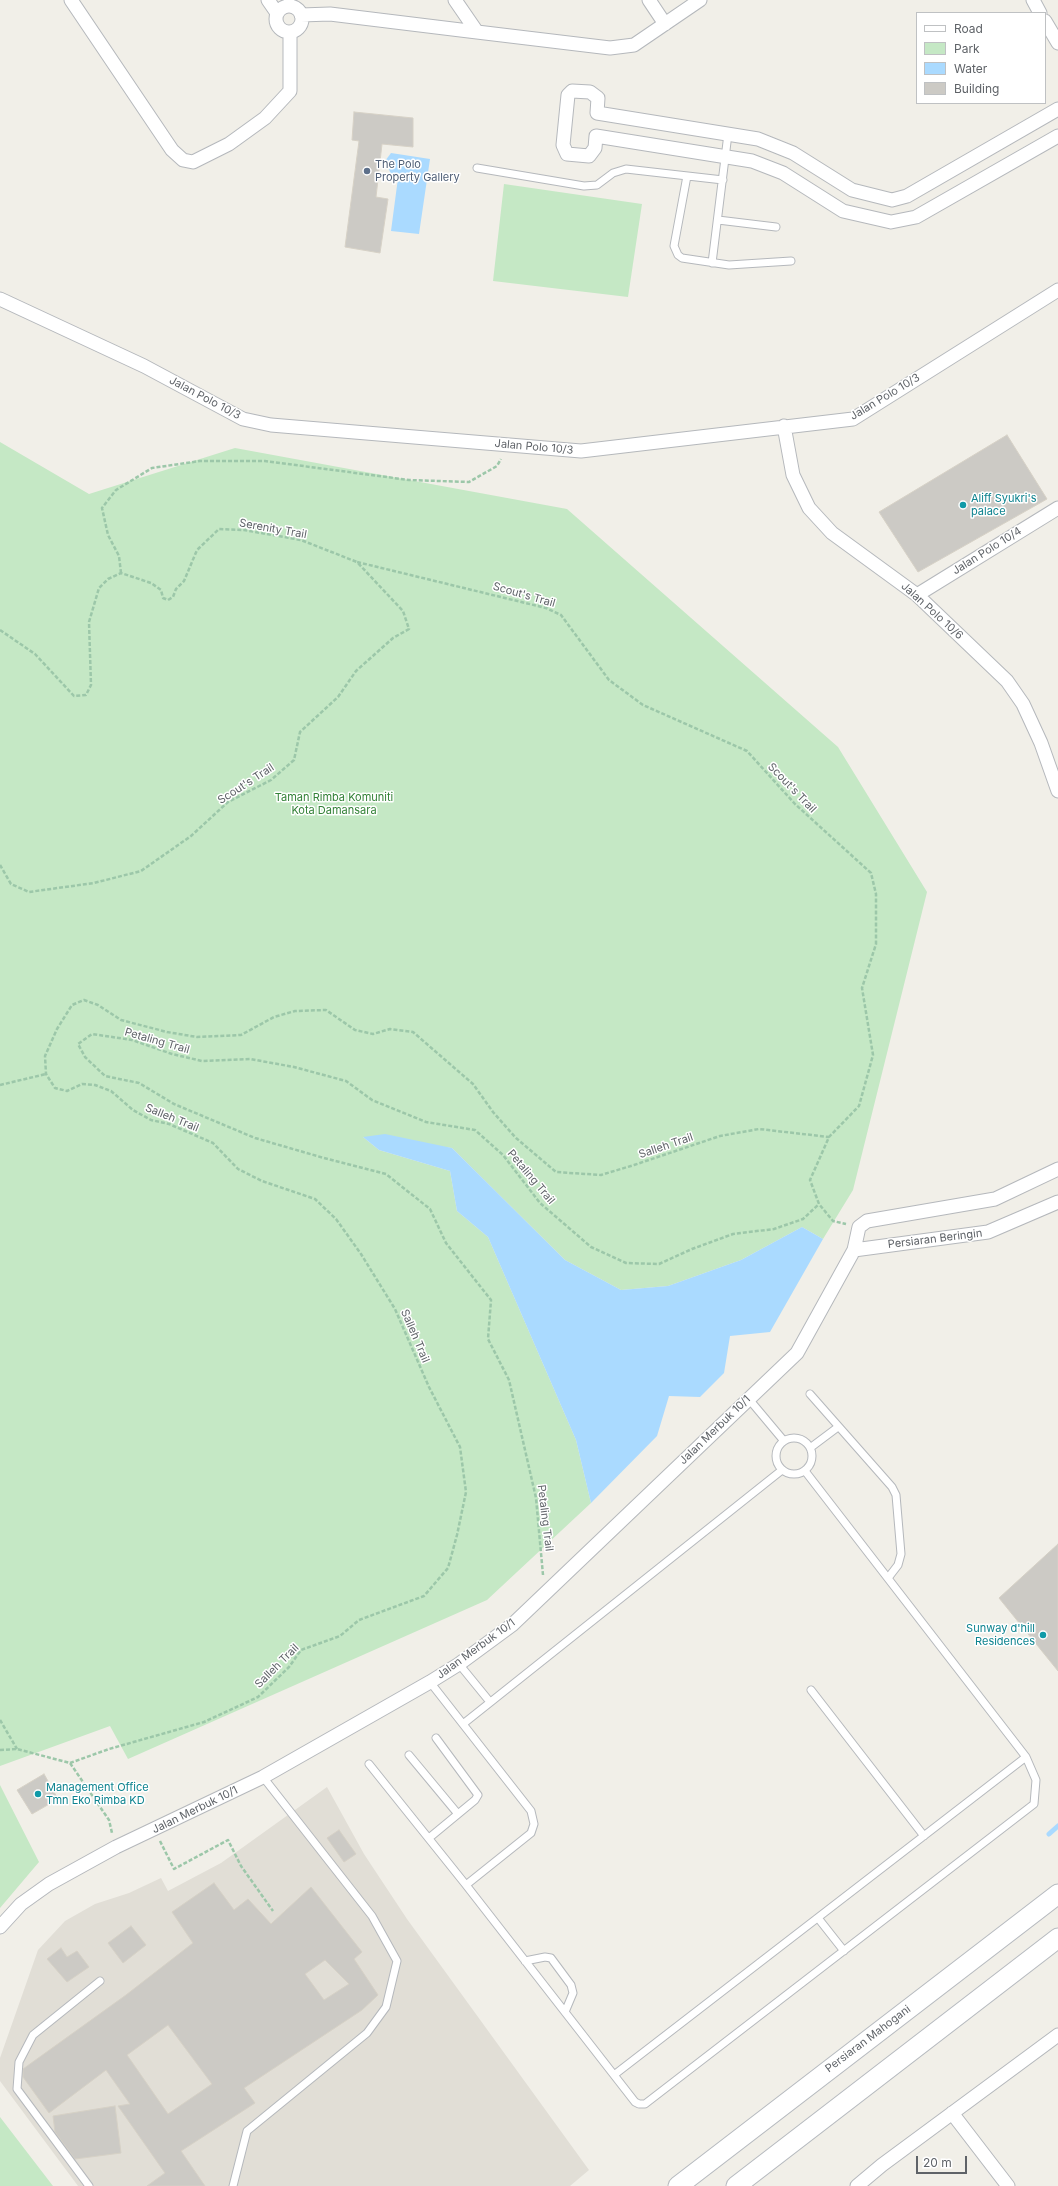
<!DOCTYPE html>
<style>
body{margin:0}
#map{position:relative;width:1058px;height:2186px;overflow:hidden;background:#f1efe8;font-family:Inter,sans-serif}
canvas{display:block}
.legend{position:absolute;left:916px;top:12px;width:130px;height:92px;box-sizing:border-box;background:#fff;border:1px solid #bfc1c3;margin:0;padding:5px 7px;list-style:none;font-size:12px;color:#5f6368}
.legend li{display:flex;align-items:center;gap:8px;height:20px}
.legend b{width:20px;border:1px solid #bfc1c3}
.scale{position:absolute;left:916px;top:2156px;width:51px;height:18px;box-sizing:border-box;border:2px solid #5f6368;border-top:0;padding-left:5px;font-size:12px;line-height:14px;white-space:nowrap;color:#5f6368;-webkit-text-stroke:3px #fff;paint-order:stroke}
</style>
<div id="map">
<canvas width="1058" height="2186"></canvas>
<ul class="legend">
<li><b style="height:5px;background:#fff"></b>Road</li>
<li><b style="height:11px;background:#c5e8c5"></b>Park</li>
<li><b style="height:11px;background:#aadaff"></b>Water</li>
<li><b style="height:11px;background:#cccac5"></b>Building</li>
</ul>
<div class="scale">20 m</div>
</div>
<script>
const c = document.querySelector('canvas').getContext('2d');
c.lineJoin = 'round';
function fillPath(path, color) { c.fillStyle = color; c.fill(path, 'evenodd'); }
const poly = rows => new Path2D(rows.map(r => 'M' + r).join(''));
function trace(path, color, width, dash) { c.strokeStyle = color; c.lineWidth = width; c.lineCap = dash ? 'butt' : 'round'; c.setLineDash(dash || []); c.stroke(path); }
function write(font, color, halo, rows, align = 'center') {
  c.font = font + ' Inter,sans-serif'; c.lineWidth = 3; c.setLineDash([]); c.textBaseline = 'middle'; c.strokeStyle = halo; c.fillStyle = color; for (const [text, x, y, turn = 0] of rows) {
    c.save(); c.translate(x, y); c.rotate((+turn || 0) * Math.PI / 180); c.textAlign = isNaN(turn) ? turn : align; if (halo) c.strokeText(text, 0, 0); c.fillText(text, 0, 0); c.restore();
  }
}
fillPath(poly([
 [327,1787,364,1854,407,1919,589,2170,570,2186,78,2186,0,2081,0,2058,38,1950,65,1921,95,1904,129,1893,161,1878,168,1891,221,1863]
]), '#e1ded6');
fillPath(poly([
 [504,184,642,204,628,297,493,281],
 [0,442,89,494,235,448,567,509,838,747,927,892,853,1190,823,1239,802,1227,741,1260,668,1286,621,1290,565,1260,452,1148,363,1137,379,1150,450,1171,457,1211,488,1237,576,1440,591,1503,487,1600,128,1759,110,1726,0,1766],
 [0,1785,39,1862,0,1908],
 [0,2117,53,2186,0,2186]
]), '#c5e8c5');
fillPath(poly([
 [391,153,430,159,419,234,391,231,398,178,391,174,385,161],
 [385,1134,452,1148,565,1260,621,1290,668,1286,741,1260,802,1227,823,1239,770,1332,730,1336,724,1373,700,1397,669,1396,657,1436,591,1503,576,1440,488,1237,457,1211,450,1171,379,1150,363,1137]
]), '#aadaff');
trace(poly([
 [1049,1834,1058,1826]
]), '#aadaff', 5);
const building = poly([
 [354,112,413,118,413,147,382,144,376,197,388,199,380,253,345,247,359,141,352,140,354,112],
 [1007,435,1047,499,918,572,879,512,1007,435],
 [1058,1544,1058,1671,999,1598,1058,1544],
 [44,1774,58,1799,32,1814,17,1790,44,1774],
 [339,1830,356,1854,344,1862,327,1838,339,1830],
 [214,1883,234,1910,248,1899,271,1924,311,1887,362,1952,354,1959,378,1995,362,2010,244,2088,255,2103,181,2151,205,2186,147,2186,165,2173,118,2106,130,2104,106,2070,49,2113,23,2077,23,2069,126,1995,193,1943,172,1912,214,1883],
 [325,1960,349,1984,324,2000,305,1974,325,1960],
 [168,2025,212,2084,168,2114,127,2055,168,2025],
 [131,1926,146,1945,123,1963,108,1943,131,1926],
 [61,1948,67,1957,77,1951,89,1967,67,1982,47,1959,61,1948],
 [115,2106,121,2153,75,2159,55,2132,53,2116,115,2106]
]);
fillPath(building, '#cccac5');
trace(building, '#d6d1c6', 1);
const lane = poly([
 [477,168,584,186,597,185,613,173,626,169,723,180],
 [687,176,674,246,678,255,682,258,729,265,791,261],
 [718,220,776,227],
 [712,263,728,134],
 [810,1394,892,1487,896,1495,901,1554,898,1565,888,1578],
 [748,1398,784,1441],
 '776 1456a18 18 0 1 1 36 0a18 18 0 1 1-36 0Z',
 [810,1448,838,1427],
 [459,1664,490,1702],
 [430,1682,531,1811,534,1824,531,1833,466,1885,635,2102,639,2104,645,2104,1034,1804,1036,1780,1026,1757,805,1471],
 [811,1690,924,1836],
 [463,1724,782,1470],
 [409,1755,458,1814],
 [369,1764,466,1885],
 [429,1838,475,1800,478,1795,436,1738],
 [818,1918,844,1951],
 [525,1961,545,1957,551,1958,571,1985,573,1993,565,2012],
 [614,2075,1026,1757],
 [89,2186,17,2089,19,2062,33,2035,100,1981],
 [233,2186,247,2131,367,2033,386,2007,397,1961,372,1916,263,1777]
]);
const street = poly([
 [71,0,172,150,183,160,193,162,229,144,265,118,290,91,290,32],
 [268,0,277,13],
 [455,0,477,32,610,48,634,45,700,0],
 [649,0,665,24],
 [1033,0,1040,13],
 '276 19a13 13 0 1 1 26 0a13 13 0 1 1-26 0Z',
 [301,15,330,14,477,32],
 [1045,21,1058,43],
 [1058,109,907,196,892,200,852,190,793,153,758,139,597,113,598,98,590,92,572,91,568,95,563,145,567,154,589,156,595,148,596,136,752,161,783,173,843,211,891,222,916,217,1058,136],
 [0,299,144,366,243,419,271,425,581,451,853,419,1058,290],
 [784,426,793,475,809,508,832,533,917,595,1007,681,1023,704,1041,743,1058,791],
 [917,595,1058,508],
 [854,1250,988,1232,1058,1202],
 [0,1927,21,1904,49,1884,116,1847,263,1777,430,1682,459,1664,512,1625,797,1353,854,1250,859,1227,867,1221,995,1199,1058,1169],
 [952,2113,1008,2186],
 [857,2186,882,2165,1058,2035]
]);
const secondary = poly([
 [678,2186,1058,1894],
 [736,2186,1058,1938]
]);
trace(lane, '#b5b8bc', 9);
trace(street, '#b5b8bc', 15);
trace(secondary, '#b6babf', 21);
trace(poly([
 [121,573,119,556,108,535,102,508,116,490,152,468,200,461,265,461,409,480,469,482,497,466,501,459],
 [0,630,35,654,74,696,86,695,91,685,89,622,99,588,108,579,121,573,151,583,161,590,163,598,168,600,173,597,176,589,184,581,197,550,219,529,244,530,301,540,357,562],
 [0,865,11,884,29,892,94,883,141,871,191,836,228,802,271,780,294,760,300,732,338,697,356,671,393,638,409,629,403,611,357,562,546,608,561,615,609,680,643,705,747,751,795,804,871,873,876,894,876,944,862,988,873,1055,859,1106,829,1137,810,1180,819,1204,833,1221,846,1224],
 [0,1085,46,1074],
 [543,1575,536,1498,509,1380,488,1339,491,1300,446,1243,430,1209,386,1174,324,1158,255,1138,174,1104,139,1083,105,1076,85,1057,78,1044,92,1034,132,1040,172,1054,202,1061,250,1059,294,1067,346,1081,372,1100,426,1122,475,1130,503,1155,540,1203,591,1247,626,1263,659,1264,692,1249,733,1234,774,1229,803,1219,819,1204],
 [0,1720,17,1749],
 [0,1750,17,1749,70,1763,109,1820,112,1833],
 [70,1763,109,1749,204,1722,258,1697,289,1667,301,1650,340,1636,359,1620,424,1596,448,1568,457,1535,466,1492,460,1447,429,1387,395,1309,361,1254,336,1219,315,1199,262,1181,238,1169,213,1143,169,1124,151,1120,133,1110,111,1091,95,1085,82,1084,67,1091,55,1088,46,1074,45,1056,57,1029,72,1005,84,1000,98,1005,121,1020,167,1032,197,1037,241,1035,274,1017,295,1011,326,1010,355,1030,373,1034,390,1029,413,1032,473,1084,493,1112,516,1138,556,1172,601,1175,634,1165,720,1136,759,1129,829,1137],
 [160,1841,174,1869,228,1840,241,1866,273,1911]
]), '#9cc7a9', 2.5, [4, 2]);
trace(lane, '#fff', 7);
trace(street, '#fff', 13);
trace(secondary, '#fff', 19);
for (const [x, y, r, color] of [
 [367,171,4,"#5c6f8a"],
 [963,505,4,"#0f9aa8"],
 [1043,1635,4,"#0f9aa8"],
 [38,1794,4,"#0f9aa8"]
]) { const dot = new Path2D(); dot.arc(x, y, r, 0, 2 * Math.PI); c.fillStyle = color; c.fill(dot); trace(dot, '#fff', 1.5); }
write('11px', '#4e5e75', '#fff', [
 ["The Polo",375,165],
 ["Property Gallery",375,178]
], 'left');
write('11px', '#5f6368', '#fff', [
 ["Jalan Polo 10/3",885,397,-31],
 ["Jalan Polo 10/3",205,398,28],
 ["Jalan Polo 10/3",534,447,5],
 ["Serenity Trail",273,529,10],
 ["Jalan Polo 10/4",987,551,-32],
 ["Scout's Trail",524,595,16],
 ["Jalan Polo 10/6",932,611,42],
 ["Scout's Trail",246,784,-33],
 ["Scout's Trail",792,788,46],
 ["Petaling Trail",157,1041,16],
 ["Salleh Trail",172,1118,22],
 ["Salleh Trail",666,1146,-19],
 ["Petaling Trail",531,1177,50],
 ["Persiaran Beringin",935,1239,-7],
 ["Salleh Trail",415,1336,67],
 ["Jalan Merbuk 10/1",715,1430,-44],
 ["Petaling Trail",545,1518,83],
 ["Jalan Merbuk 10/1",476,1649,-36],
 ["Salleh Trail",277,1666,-45],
 ["Jalan Merbuk 10/1",195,1810,-26],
 ["Persiaran Mahogani",868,2039,-37]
]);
write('11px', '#0d838f', '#fff', [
 ["Aliff Syukri's",971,499],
 ["palace",971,512],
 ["Sunway d'hill",1035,1629,"right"],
 ["Residences",1035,1642,"right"],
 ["Management Office",46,1788],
 ["Tmn Eko Rimba KD",46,1801]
], 'left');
write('11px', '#348238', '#fff', [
 ["Taman Rimba Komuniti",334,798],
 ["Kota Damansara",334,811]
]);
</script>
